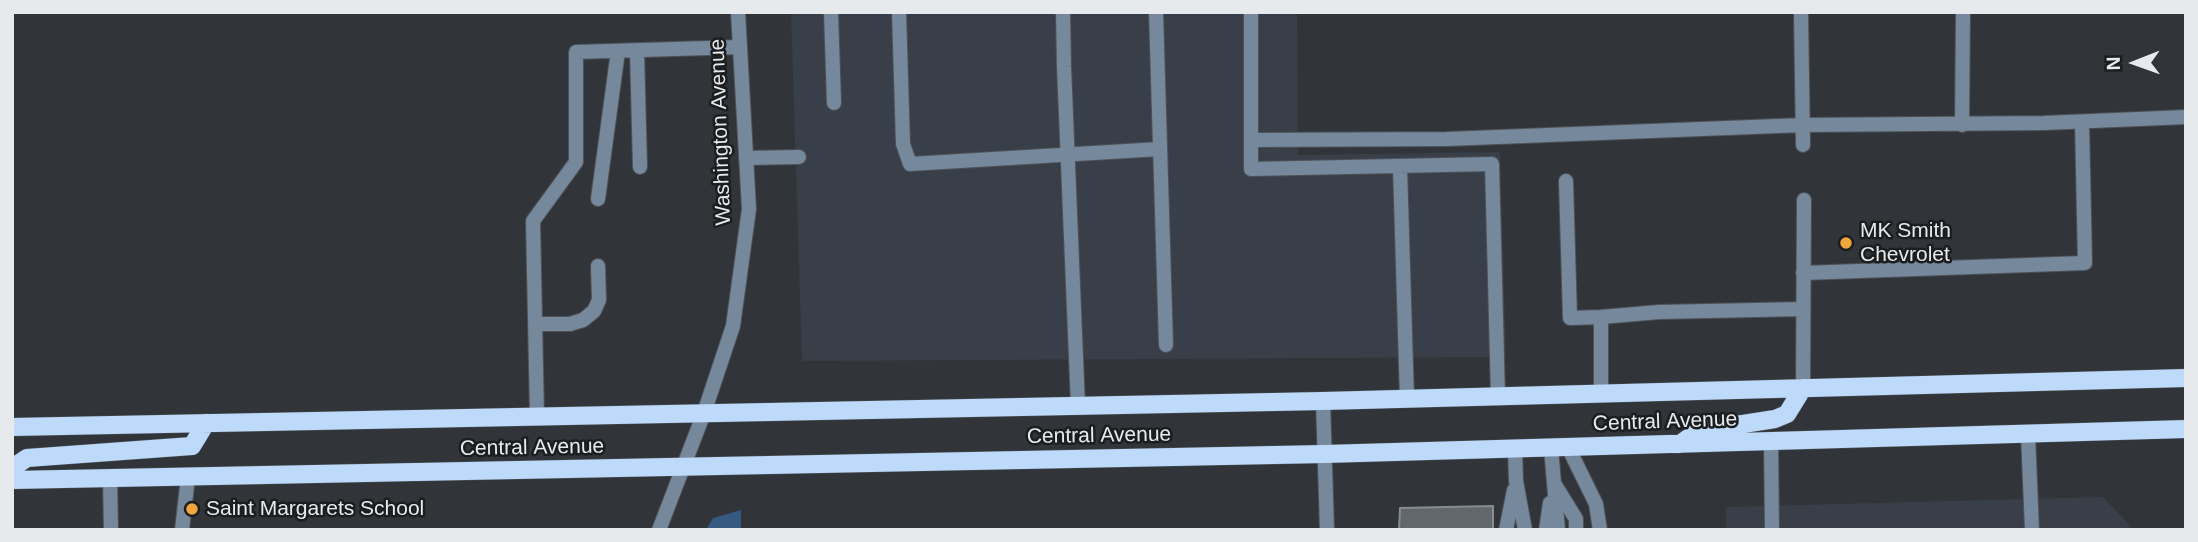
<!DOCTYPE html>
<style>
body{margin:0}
#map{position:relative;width:2198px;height:542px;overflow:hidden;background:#31353a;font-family:Helvetica,sans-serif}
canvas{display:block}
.frame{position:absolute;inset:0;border:14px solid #e7eaed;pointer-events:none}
.north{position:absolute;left:2100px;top:28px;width:70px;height:70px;-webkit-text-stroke:5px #1b1d1f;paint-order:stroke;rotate:269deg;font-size:19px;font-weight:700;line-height:28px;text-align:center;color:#e7eaed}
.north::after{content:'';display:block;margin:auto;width:24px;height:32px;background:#e7eaed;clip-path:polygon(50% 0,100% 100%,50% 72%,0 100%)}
</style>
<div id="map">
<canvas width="2198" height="542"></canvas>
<div class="frame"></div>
<div class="north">N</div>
</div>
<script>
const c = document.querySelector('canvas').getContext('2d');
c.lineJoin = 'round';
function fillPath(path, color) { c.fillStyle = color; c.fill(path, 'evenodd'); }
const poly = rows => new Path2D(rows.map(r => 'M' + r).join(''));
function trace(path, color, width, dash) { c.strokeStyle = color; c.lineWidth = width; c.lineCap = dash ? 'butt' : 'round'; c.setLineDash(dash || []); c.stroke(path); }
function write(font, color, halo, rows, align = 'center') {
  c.font = font + ' Helvetica,sans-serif'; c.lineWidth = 5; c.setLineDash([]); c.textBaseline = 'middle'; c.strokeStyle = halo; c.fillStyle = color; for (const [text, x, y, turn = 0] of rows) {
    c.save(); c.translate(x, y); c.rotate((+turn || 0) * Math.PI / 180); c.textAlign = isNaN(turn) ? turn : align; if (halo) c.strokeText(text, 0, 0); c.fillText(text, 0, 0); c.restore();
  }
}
fillPath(poly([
 [791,12,1297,12,1298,155,1500,152,1506,357,802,361],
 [2103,497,2134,530,1726,530,1726,507]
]), '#383f48');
fillPath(poly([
 [741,510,741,530,706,530,713,518]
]), '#355980');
const building = poly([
 [1493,506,1493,530,1399,530,1400,508,1493,506]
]);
fillPath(building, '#62676b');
trace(building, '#878c91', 2);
const service = poly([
 [831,12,834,103],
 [899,12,903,144,910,164,1160,149],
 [1063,12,1064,67,1078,406],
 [1156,12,1166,345],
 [1251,12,1251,169,1492,164,1498,397],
 [1801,12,1803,145],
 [637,51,640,167],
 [1962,125,1963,12],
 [1251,140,1447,139,1803,125,2044,123,2186,117],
 [746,158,799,157],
 [1400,167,1407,399],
 [1566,181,1570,318,1601,317],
 [598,199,618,51],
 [1803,273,2085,263,2082,122],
 [536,324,570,324,583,320,594,311,599,300,598,266],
 [1803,388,1804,200],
 [1601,393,1601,317,1659,312,1803,309],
 [537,416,533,221,576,162,576,52,740,47],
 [2028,434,2032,530],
 [1771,441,1772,530],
 [1568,447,1596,504,1600,530],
 [1551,448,1558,530],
 [1515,449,1516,481,1525,530],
 [110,478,111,530],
 [1555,485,1576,519,1576,530],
 [182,530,188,477],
 [1506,530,1514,490],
 [1546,530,1550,503]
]);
const minor = poly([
 [1323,401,1327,530],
 [659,530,704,413,733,326,749,209,738,12]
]);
const primary = poly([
 [12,427,1323,401,2186,378],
 [1680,444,1698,431,1775,419,1787,414,1803,388],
 [12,468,27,458,192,446,206,423],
 [12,480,1325,454,2186,429]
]);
trace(service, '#4e5257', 16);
trace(minor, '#4e5257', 16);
trace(primary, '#4e5257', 19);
trace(service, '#76889c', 14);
trace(minor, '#76889c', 14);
trace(primary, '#bddafb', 18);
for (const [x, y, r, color] of [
 [1846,243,7,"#efa73e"],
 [192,509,7,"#efa73e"]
]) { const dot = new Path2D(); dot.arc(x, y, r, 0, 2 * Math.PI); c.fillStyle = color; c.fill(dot); trace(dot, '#1b1d1f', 2.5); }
write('21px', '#e7eaed', '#1b1d1f', [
 ["Washington Avenue",721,132,-92],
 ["Central Avenue",1665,422,-2],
 ["Central Avenue",1099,436,-1],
 ["Central Avenue",532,448,-1]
]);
write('21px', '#e7eaed', '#1b1d1f', [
 ["MK Smith",1860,231],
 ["Chevrolet",1860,255],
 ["Saint Margarets School",206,509]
], 'left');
</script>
